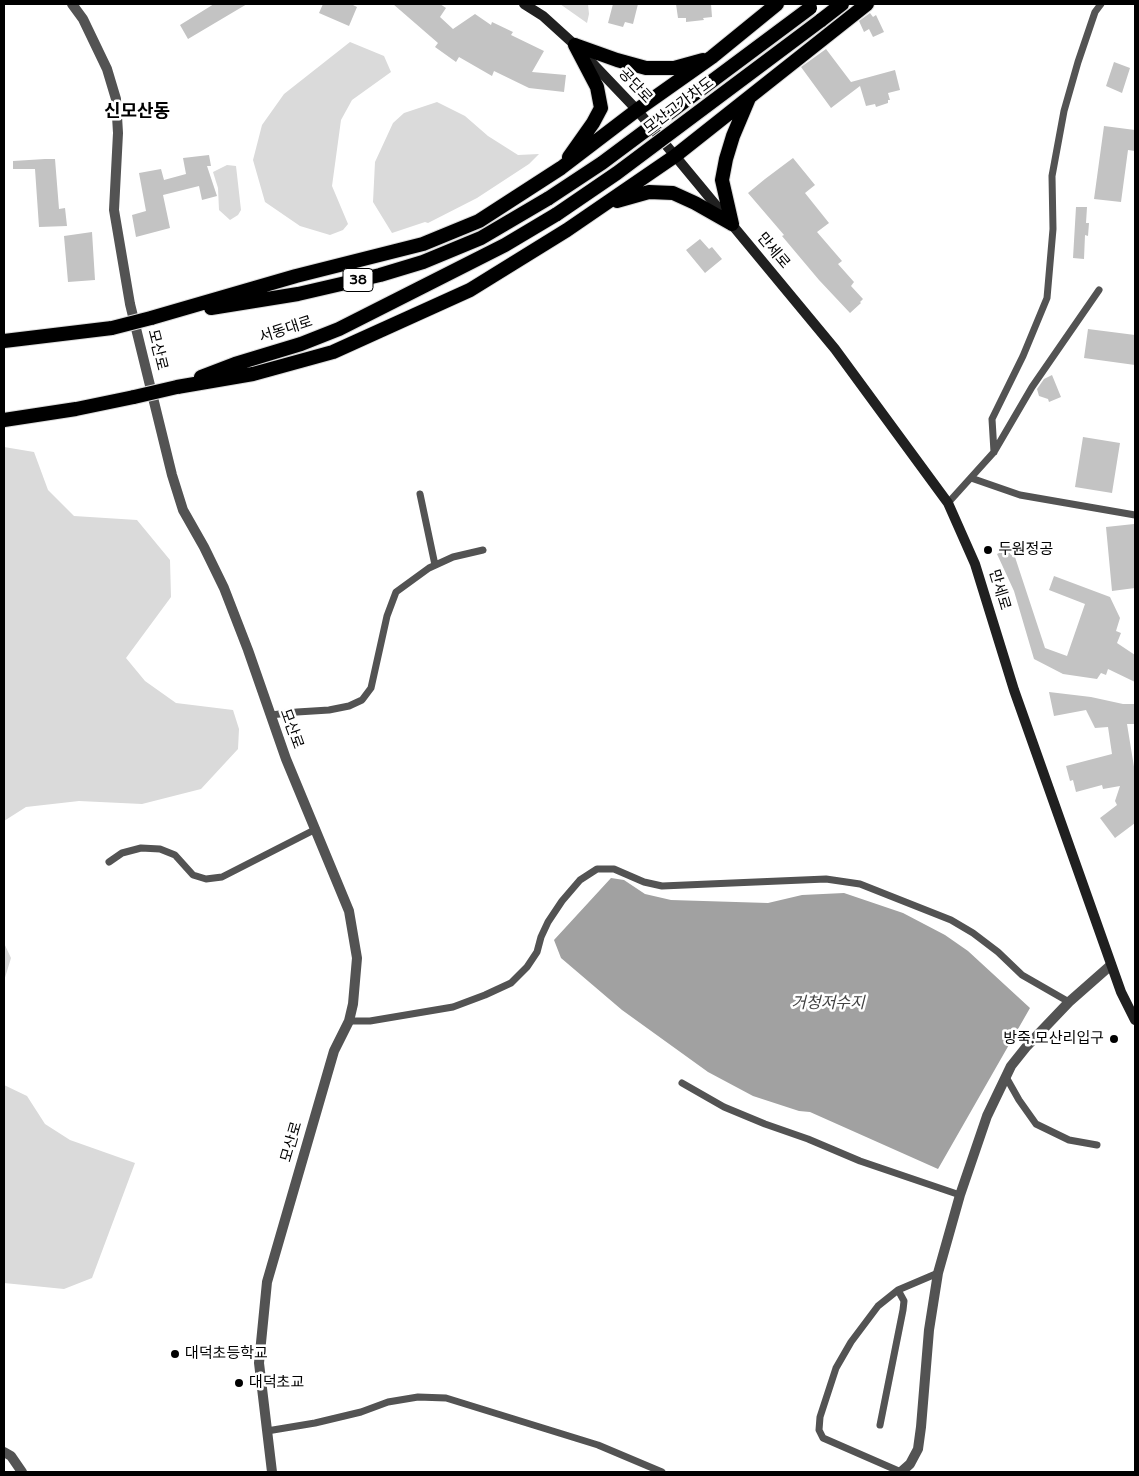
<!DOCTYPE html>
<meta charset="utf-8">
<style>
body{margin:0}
#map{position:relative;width:1139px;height:1476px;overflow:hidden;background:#fff;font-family:"Varela Round",sans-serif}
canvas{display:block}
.frame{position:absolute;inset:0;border:5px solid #000;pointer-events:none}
</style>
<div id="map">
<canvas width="1139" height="1476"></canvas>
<div class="frame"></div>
</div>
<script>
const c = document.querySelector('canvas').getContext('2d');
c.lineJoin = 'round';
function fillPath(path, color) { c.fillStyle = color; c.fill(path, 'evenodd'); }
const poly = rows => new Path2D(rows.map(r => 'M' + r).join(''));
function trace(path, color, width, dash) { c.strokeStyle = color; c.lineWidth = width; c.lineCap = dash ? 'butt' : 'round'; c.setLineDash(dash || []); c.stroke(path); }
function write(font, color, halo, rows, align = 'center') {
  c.font = font + ' "Varela Round","Noto Sans KR",sans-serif'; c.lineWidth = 5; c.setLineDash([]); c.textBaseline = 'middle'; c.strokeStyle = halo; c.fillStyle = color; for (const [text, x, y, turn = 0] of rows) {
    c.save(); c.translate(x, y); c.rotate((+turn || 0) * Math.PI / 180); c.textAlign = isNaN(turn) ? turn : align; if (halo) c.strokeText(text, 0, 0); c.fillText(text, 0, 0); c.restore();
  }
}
fillPath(poly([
 [560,4,588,4,589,14,587,23],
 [350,42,384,56,391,72,352,100,341,120,332,186,348,224,343,230,330,235,300,226,265,202,253,160,262,125,284,94],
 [437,102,465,116,488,136,518,155,539,154,529,164,477,198,428,223,425,222,392,233,373,202,375,162,393,123,404,113],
 [227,165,236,166,241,210,238,215,230,220,219,210,218,188,213,172],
 [4,447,34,452,48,490,74,516,137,520,170,560,171,597,126,658,145,681,176,703,233,710,239,729,238,749,201,789,142,804,79,801,26,807,4,821],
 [4,943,11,958,4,981],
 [4,1085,27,1096,45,1124,70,1140,135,1163,92,1278,64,1289,4,1283]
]), '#dadada');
fillPath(poly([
 [611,878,624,880,645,894,671,900,768,903,802,895,844,893,903,913,945,935,968,951,1030,1008,938,1169,810,1112,799,1111,753,1096,708,1072,622,1010,561,958,554,940]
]), '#a1a1a1');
fillPath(poly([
 [214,4,247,4,188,39,180,25],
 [323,4,351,4,357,7,349,26,319,13],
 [393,4,440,4,446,8,440,17,453,29,475,14,491,25,492,22,513,32,511,35,544,51,532,72,566,75,564,92,529,88,494,71,492,76,459,57,456,62,435,47,438,43],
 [613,4,638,4,633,24,625,22,623,27,608,23],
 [676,4,711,4,712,17,703,18,704,20,686,22,686,18,678,18],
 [870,13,873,17,876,15,884,32,873,37,869,29,864,32,859,21],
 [826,49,851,82,895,70,900,90,888,93,890,100,888,100,888,103,876,107,875,104,866,106,860,86,831,108,801,67],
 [1114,62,1130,68,1122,93,1106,86],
 [1104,126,1135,130,1135,151,1128,150,1121,202,1094,199],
 [209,155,211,166,207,166,217,196,202,200,199,186,163,195,170,228,136,237,132,215,146,211,139,173,161,169,164,180,186,174,183,158],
 [793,158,815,185,805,193,829,223,817,232,842,261,838,264,854,282,851,286,863,299,860,302,861,303,850,313,819,280,782,236,784,235,748,193,765,179],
 [45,159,55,159,59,209,65,208,67,226,39,227,35,169,13,169,13,161],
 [1076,207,1087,207,1086,223,1089,223,1088,236,1085,235,1084,259,1073,258],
 [92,232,95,280,68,282,64,236],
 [700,239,709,249,712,247,722,259,705,273,686,250],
 [1088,329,1135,335,1135,365,1084,358],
 [1052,375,1061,397,1049,402,1048,399,1039,396,1037,389,1044,379],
 [1083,437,1120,443,1112,493,1075,487],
 [1134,524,1135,588,1112,591,1106,527],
 [1007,549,1011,555,1014,554,1045,648,1067,656,1085,604,1049,590,1054,576,1110,597,1120,618,1116,631,1121,633,1117,643,1135,655,1135,682,1108,669,1106,675,1101,673,1097,679,1063,674,1034,659,1014,591,997,554],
 [1049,692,1091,697,1123,704,1135,704,1135,724,1127,724,1135,773,1135,823,1115,838,1100,818,1117,805,1115,801,1120,786,1103,789,1102,785,1076,792,1073,780,1070,781,1066,766,1112,754,1108,727,1095,728,1086,710,1054,716]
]), '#c3c3c3');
const trunk = poly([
 [820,21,842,4],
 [575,45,617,60,646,68,674,68,703,60],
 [569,157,593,123,601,108,597,87,575,45],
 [617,201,649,192,673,193,695,203,732,224],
 [732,224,722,180,726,159,733,136,749,98],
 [211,308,298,294,380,275,423,262,481,238,549,198],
 [151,318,296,276,423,244,479,221,561,168,637,110,712,57,777,4],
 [4,341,112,328],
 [201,377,235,364,301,344,339,329,505,245,557,214],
 [177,387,253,374,333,352,470,290,567,230,675,156,867,4],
 [4,420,76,409,134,397]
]);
trace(trunk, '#dbdbdb', 16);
trace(poly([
 [994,452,992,419,1023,356,1047,298,1053,229,1052,176,1064,111,1078,62,1095,12,1101,4],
 [971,478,1020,495,1135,515],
 [420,494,435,565],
 [948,503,994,452,1032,387,1099,290],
 [271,715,297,712,329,710,349,706,362,700,371,688,387,616,396,592,429,568,453,557,483,550],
 [109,862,122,853,141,848,160,849,175,855,193,875,206,879,222,877,316,829],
 [349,1021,370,1021,453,1007,485,995,511,983,527,967,537,952,541,937,548,922,562,901,580,880,597,869,614,869,644,882,662,886,826,879,860,884,951,920,973,933,998,952,1022,975,1069,1002],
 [1006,1077,1019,1100,1036,1124,1069,1140,1097,1145],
 [682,1083,724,1107,765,1124,808,1139,860,1161,960,1195],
 [880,1425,903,1310,904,1301,898,1290],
 [267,1431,315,1423,361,1412,388,1402,418,1397,446,1398,598,1445,662,1472],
 [901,1472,823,1438,819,1430,820,1417,836,1368,851,1342,878,1306,898,1290,938,1273]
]), '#535353', 7);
trace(poly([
 [4,1452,11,1456,22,1472],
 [901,1472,910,1464,918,1449,921,1427,929,1330,938,1273,960,1195,987,1116,1011,1066,1027,1046,1069,1002,1111,965]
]), '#535353', 10);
trace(poly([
 [72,4,83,19,107,69,116,99,118,133,114,210,130,304,172,475,183,510,204,547,224,588,248,650,286,759,349,911,357,958,353,1004,349,1021,334,1051,267,1282,259,1363,272,1472]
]), '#535353', 10);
trace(poly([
 [524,4,543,16,575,45,637,110,835,349,948,503,975,564,1014,690,1121,992,1135,1020]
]), '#202020', 10);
trace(trunk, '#000', 14);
const trunkBridge = poly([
 [549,198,602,163,810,8],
 [557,214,617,173,820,21],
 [112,328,151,318],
 [134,397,177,387]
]);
trace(trunkBridge, '#dbdbdb', 16, []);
trace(trunkBridge, '#000', 14);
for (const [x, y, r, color] of [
 [988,550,5,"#000"],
 [1114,1039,5,"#000"],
 [175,1354,5,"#000"],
 [239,1383,5,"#000"]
]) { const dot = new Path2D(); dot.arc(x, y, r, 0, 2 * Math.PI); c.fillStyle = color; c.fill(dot); trace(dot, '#fff', 2); }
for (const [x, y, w] of [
 [358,280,30]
]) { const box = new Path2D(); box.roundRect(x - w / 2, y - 11.5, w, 23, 4); c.fillStyle = '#fff'; c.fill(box); trace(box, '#000', 1); }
write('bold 14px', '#000', null, [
 ["38",358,280]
]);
write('15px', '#000', '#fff', [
 ["공단로",635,86,47],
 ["모산고가차도",679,106,-37],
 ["만세로",773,251,50],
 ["서동대로",286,330,-18],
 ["모산로",157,350,76],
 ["만세로",999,590,73],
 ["모산로",291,729,70],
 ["모산로",292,1142,-74]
]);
write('15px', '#000', '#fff', [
 ["두원정공",998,550],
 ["방죽.모산리입구",1104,1039,"right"],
 ["대덕초등학교",185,1354],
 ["대덕초교",249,1383]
], 'left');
write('italic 16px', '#424242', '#fff', [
 ["거청저수지",828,1004]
]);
write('bold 18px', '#000', '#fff', [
 ["신모산동",137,112]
]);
</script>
